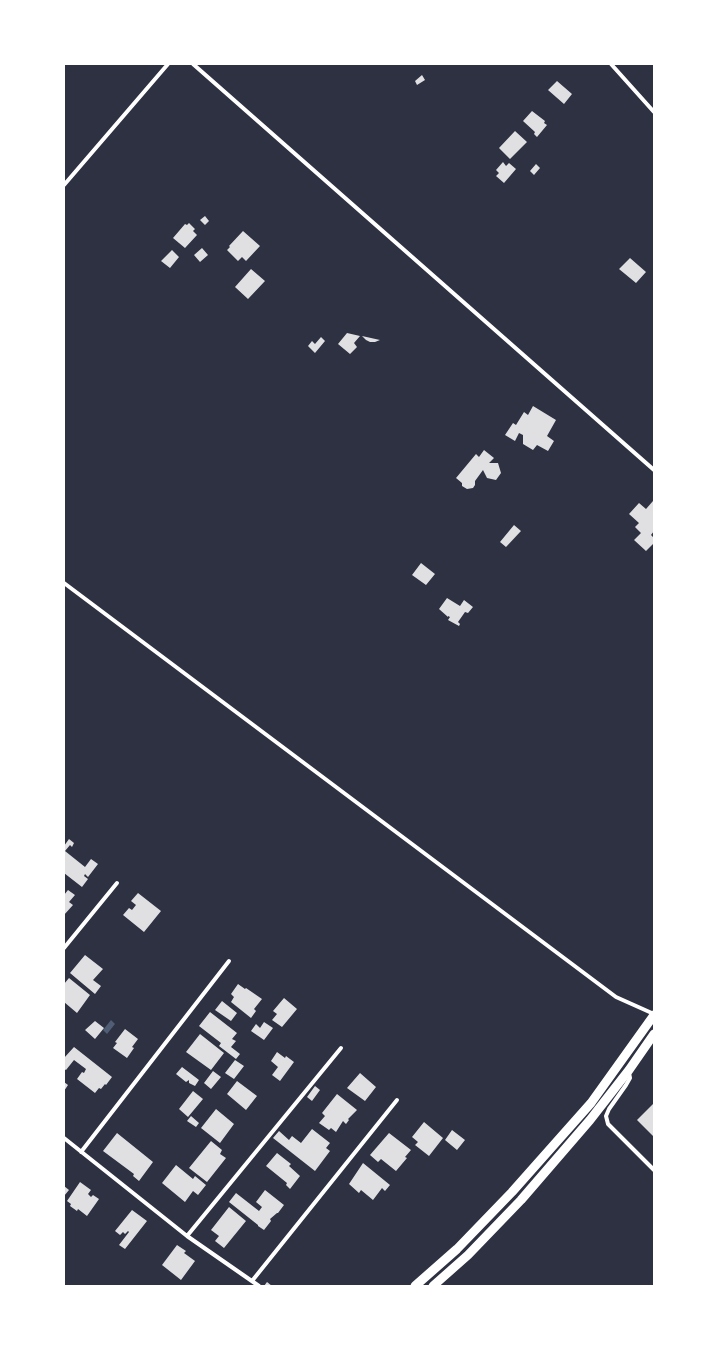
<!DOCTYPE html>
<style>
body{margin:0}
#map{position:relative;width:718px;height:1350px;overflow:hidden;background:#2d3142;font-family:Raleway,sans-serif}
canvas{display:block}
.frame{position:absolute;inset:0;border:65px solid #fff;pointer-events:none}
</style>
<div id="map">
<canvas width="718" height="1350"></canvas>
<div class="frame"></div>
</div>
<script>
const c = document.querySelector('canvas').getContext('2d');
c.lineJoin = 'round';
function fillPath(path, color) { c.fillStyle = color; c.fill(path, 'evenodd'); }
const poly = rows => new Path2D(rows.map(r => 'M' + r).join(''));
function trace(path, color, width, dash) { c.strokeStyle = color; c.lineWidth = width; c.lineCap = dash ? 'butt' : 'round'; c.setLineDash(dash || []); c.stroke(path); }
fillPath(poly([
 [111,1020,115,1024,107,1034,103,1030]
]), '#4f5d75');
fillPath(poly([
 [422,75,425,80,417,85,415,81],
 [557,81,572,94,564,104,548,90],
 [532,111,545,121,544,123,547,125,537,137,534,134,535,132,523,121],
 [515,131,527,142,510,159,499,148],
 [503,162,506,166,509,163,516,169,504,183,496,176,499,173,496,170],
 [536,164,540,168,534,175,530,171],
 [205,216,209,221,205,225,200,220],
 [189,223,195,229,193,231,197,235,185,248,173,238,185,224,187,225],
 [243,231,260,246,246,261,242,257,238,261,227,250,230,247,229,246],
 [202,248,208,255,200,262,194,255],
 [172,250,179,257,170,268,161,261],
 [630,258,646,272,636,283,619,269],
 [251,269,265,281,248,299,235,287],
 [347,333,360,336,354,343,357,347,350,354,338,344],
 [362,336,380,340,375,342,370,342,366,340],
 [321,337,325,341,315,353,308,346,312,341,315,344],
 [533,406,556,420,547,436,554,441,548,451,537,445,533,450,523,444,523,435,519,433,515,441,505,435,513,423,516,425,524,412,528,415],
 [484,450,494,458,489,463,498,463,501,473,496,480,487,478,483,470,475,481,475,485,473,488,467,489,462,486,462,483,456,478,476,454,479,457],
 [653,501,654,531,651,535,654,538,654,543,646,551,634,540,641,533,635,527,639,523,629,514,639,503,646,509],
 [514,525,521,531,506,547,500,542],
 [421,563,435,574,426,585,412,575],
 [447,598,460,606,464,600,473,607,468,613,465,612,458,622,460,624,459,626,448,620,450,617,448,616,448,617,439,609],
 [69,839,74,843,72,847,70,845,65,851,85,867,91,859,98,864,88,877,85,874,84,876,88,879,82,887,64,873,64,846],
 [68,890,75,895,69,902,73,905,64,915,64,895],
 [138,893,161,911,144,932,123,915,129,908,132,910,136,905,131,901],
 [85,955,103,969,93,980,101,986,95,994,70,973],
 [69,978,90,995,77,1013,64,1002,64,984],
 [238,984,245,989,246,988,262,999,254,1009,256,1011,251,1018,231,1002,234,997,231,994],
 [284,998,297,1009,282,1027,272,1020,277,1014,273,1011],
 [222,1001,237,1013,231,1021,215,1010],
 [210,1012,237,1033,232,1039,236,1041,231,1047,240,1054,236,1059,219,1046,221,1043,199,1026],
 [95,1021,104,1028,95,1039,85,1030],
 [264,1022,273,1028,264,1040,251,1031,256,1024,260,1028],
 [125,1029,138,1039,132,1047,134,1048,127,1058,113,1048,117,1043,115,1042],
 [200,1034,224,1053,211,1070,186,1052],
 [74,1047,112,1077,106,1085,105,1084,101,1089,99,1088,95,1093,77,1079,82,1072,84,1073,86,1069,74,1060,66,1070,64,1069,64,1058],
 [277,1052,285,1058,286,1056,294,1062,280,1081,272,1075,278,1067,271,1061],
 [235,1060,244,1066,234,1079,225,1073],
 [182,1067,199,1080,195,1086,189,1083,189,1080,186,1082,176,1074],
 [213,1071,221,1077,211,1089,204,1083],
 [360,1073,376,1087,365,1101,347,1088],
 [237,1081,257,1096,246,1110,227,1094],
 [64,1082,68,1085,64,1091],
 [315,1086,320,1090,312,1101,307,1097],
 [193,1091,203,1099,188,1117,179,1109],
 [337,1094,357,1110,348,1119,349,1120,346,1124,343,1121,336,1132,331,1128,329,1130,319,1123,325,1116,322,1113],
 [654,1103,654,1137,637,1120],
 [216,1109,234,1124,220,1143,201,1128],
 [191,1116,199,1123,196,1127,187,1121],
 [424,1122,443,1138,429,1156,415,1145,418,1142,412,1137],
 [312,1129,330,1143,326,1148,330,1151,315,1171,273,1138,279,1131,289,1140,292,1136,301,1143],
 [452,1130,465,1140,457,1150,445,1140],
 [117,1133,153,1162,139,1181,133,1176,134,1174,103,1151],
 [389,1133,411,1150,405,1157,407,1158,396,1171,381,1159,378,1162,370,1155],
 [211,1141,222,1150,220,1154,226,1158,207,1182,189,1168],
 [277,1153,291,1164,289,1166,300,1176,290,1189,286,1185,287,1183,266,1166],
 [363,1163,390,1185,385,1191,382,1188,373,1200,361,1190,359,1193,349,1184],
 [176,1165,193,1179,195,1176,206,1185,198,1195,193,1191,185,1202,162,1183],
 [80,1182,91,1190,88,1194,91,1197,93,1195,99,1199,87,1216,78,1209,77,1211,70,1206,71,1204,67,1201],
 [64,1186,69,1190,64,1196],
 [265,1190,284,1205,278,1213,277,1213,270,1219,271,1221,264,1230,258,1226,258,1225,229,1202,236,1193,259,1211,262,1207,256,1202],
 [229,1207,246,1221,224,1248,215,1241,219,1236,211,1230],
 [132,1210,147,1221,125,1249,119,1245,129,1232,128,1231,125,1234,123,1232,120,1235,115,1231],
 [177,1245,186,1251,184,1253,195,1261,181,1280,162,1265],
 [267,1282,272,1286,264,1286]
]), '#e0e0e3');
trace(poly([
 [193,64,654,470],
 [611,64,654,112],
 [64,185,168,64],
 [64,583,616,997,654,1014],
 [64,948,117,883],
 [629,1073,630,1078,626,1085,609,1109,606,1116,608,1124,654,1170],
 [64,1138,187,1236,259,1286],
 [81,1152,229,961],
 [187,1236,341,1048],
 [252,1281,397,1100]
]), '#fff', 4);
trace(poly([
 [415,1286,457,1249,512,1192,591,1103,654,1015],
 [433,1286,468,1255,521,1200,590,1120,629,1070,654,1034]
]), '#fff', 9);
</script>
